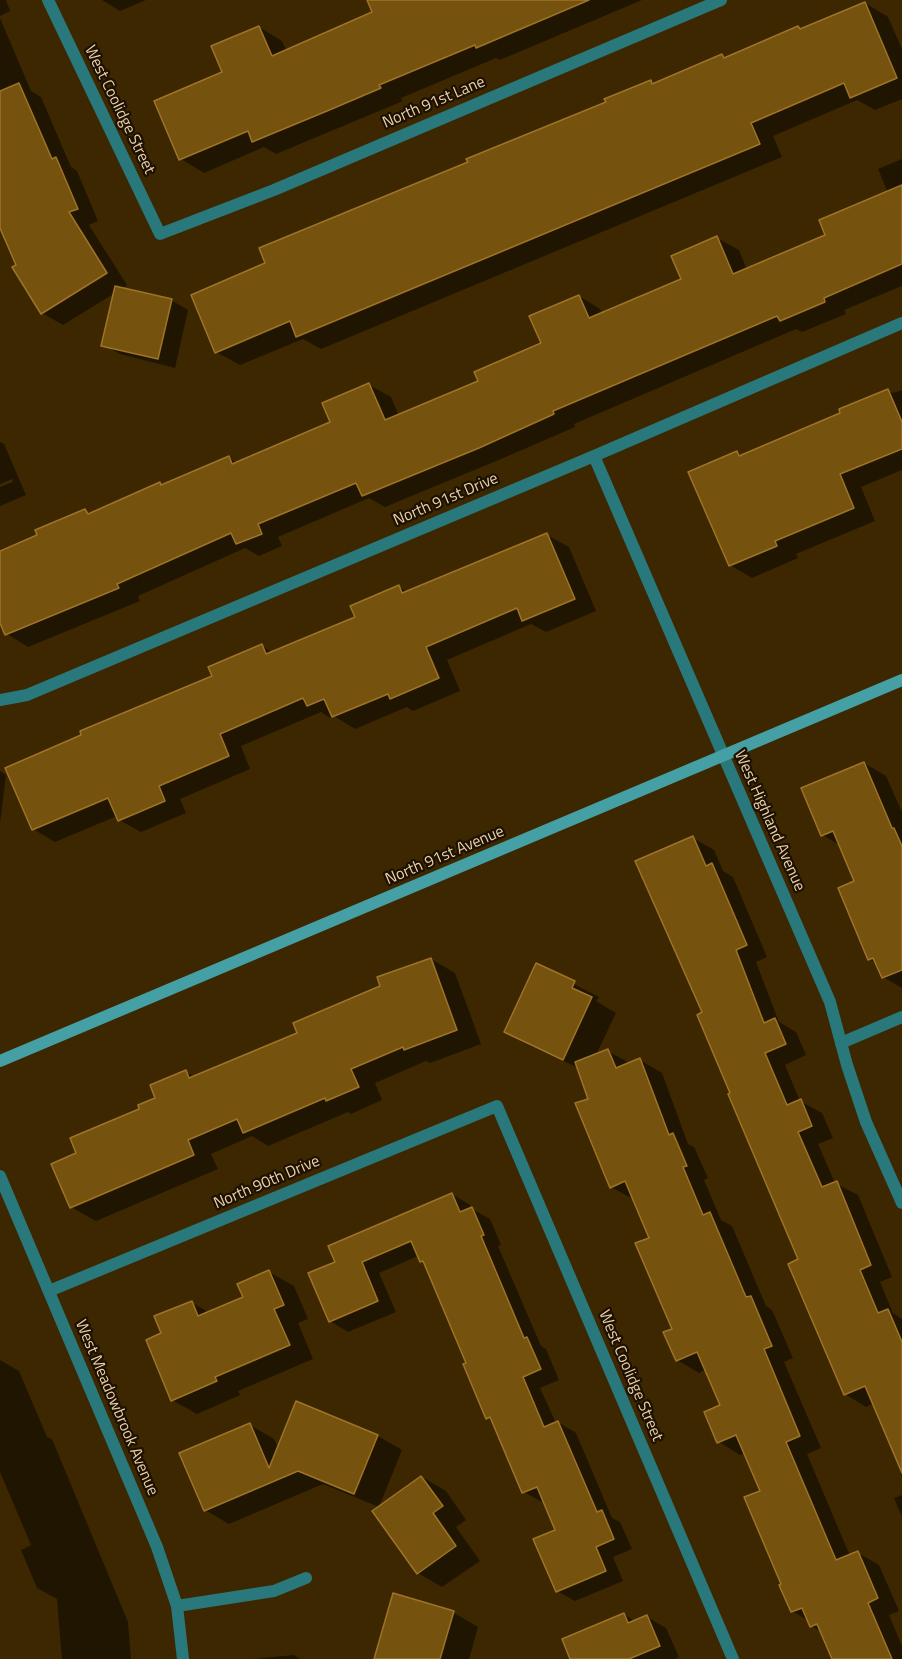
<!DOCTYPE html>
<style>
body{margin:0}
canvas{display:block;background:#3c2700}
</style>
<canvas width="902" height="1659"></canvas>
<script>
const c = document.querySelector('canvas').getContext('2d');
c.lineJoin = 'round';
function fillPath(path, color) { c.fillStyle = color; c.fill(path, 'evenodd'); }
const poly = rows => new Path2D(rows.map(r => 'M' + r).join(''));
function trace(path, color, width, dash) { c.strokeStyle = color; c.lineWidth = width; c.lineCap = dash ? 'butt' : 'round'; c.setLineDash(dash || []); c.stroke(path); }
function write(font, color, halo, rows, align = 'center') {
  c.font = font + ' "Titillium Web",sans-serif'; c.lineWidth = 4.5; c.setLineDash([]); c.textBaseline = 'middle'; c.strokeStyle = halo; c.fillStyle = color; for (const [text, x, y, turn = 0] of rows) {
    c.save(); c.translate(x, y); c.rotate((+turn || 0) * Math.PI / 180); c.textAlign = isNaN(turn) ? turn : align; if (halo) c.strokeText(text, 0, 0); c.fillText(text, 0, 0); c.restore();
  }
}
fillPath(poly([
 [0,0,6,0,10,11,0,16],
 [102,0,146,0,120,11],
 [368,0,642,0,500,60,496,58,401,98,403,101,276,154,264,147,204,173,181,159,156,101,224,72,259,27,282,41,287,52,374,13],
 [865,3,888,17,902,49,902,99,875,110,857,100,773,136,782,157,321,349,303,339,240,365,216,352,267,264,470,163,608,103,650,81,655,84,722,56,726,58],
 [0,18,31,91,41,97,71,167,77,171,98,221,89,225,127,285,122,289,171,300,188,310,175,368,120,354,103,345,115,293,63,325,42,313,17,265,0,224],
 [902,159,902,286,844,310,846,314,802,332,796,329,574,424,575,427,501,459,385,507,369,498,278,537,282,546,259,556,245,548,138,596,140,601,28,647,7,634,3,626,0,624,0,553,39,536,85,510,92,514,160,484,163,486,229,458,237,463,332,423,369,385,391,397,399,416,479,382,543,344,579,296,600,309,602,314,683,280,717,238,739,250,747,270,827,236,888,193,878,169],
 [375,401,378,401,389,427,387,428],
 [902,390,902,470,861,487,875,521,796,554,798,558,752,578,730,565,737,453,743,456,842,414,888,391,893,393],
 [0,442,4,444,26,495,0,506,0,487,13,482,12,479,0,484],
 [547,535,569,547,596,611,546,632,531,624,447,660,460,691,413,711,407,707,355,729,334,716,330,718,321,712,241,746,250,769,180,799,186,813,141,832,119,820,117,816,55,842,33,829,214,677,261,646,274,653,357,618,399,587,408,592],
 [864,763,886,776,902,812,902,988,883,977,877,963,869,959,856,882,840,845,822,835],
 [0,771,6,775,0,824],
 [693,838,714,850,723,871,733,877,767,957,756,962,779,1022,796,1032,806,1055,785,1065,800,1101,822,1113,833,1138,818,1144,835,1183,858,1195,892,1277,880,1282,893,1313,902,1319,902,1469,874,1403,866,1407,845,1394,800,1260,704,1013],
 [431,959,455,973,481,1044,430,1063,426,1061,375,1083,382,1100,351,1114,348,1112,268,1146,252,1136,211,1154,218,1169,96,1221,71,1207,78,1154,157,1098,185,1072,195,1077,299,1033],
 [537,965,599,997,596,1001,616,1013,596,1055,608,1051,631,1064,640,1060,662,1073,688,1144,694,1147,708,1178,704,1180,721,1220,732,1226,766,1306,772,1310,793,1358,784,1362,821,1448,807,1454,850,1556,858,1553,879,1565,899,1611,889,1615,902,1646,902,1659,834,1659,823,1633,811,1626,809,1621,792,1611,783,1585,762,1492,745,1453,740,1455,719,1442,722,1406,706,1369,699,1373,677,1360,674,1330,651,1239,633,1199,611,1187,590,1100,579,1068,530,1046,506,1032],
 [452,1194,470,1205,472,1209,490,1219,501,1245,498,1246,541,1346,546,1349,559,1380,540,1388,556,1423,558,1422,576,1433,612,1518,620,1522,632,1549,613,1557,623,1581,575,1601,557,1591,557,1531,544,1501,542,1502,524,1492,494,1421,487,1418,468,1364,426,1264,421,1261,418,1256,379,1273,396,1312,348,1332,330,1321,337,1263],
 [269,1272,294,1286,308,1319,298,1323,313,1359,238,1391,240,1395,197,1414,172,1400,163,1334,191,1302,210,1313,245,1298],
 [0,1360,19,1371,47,1437,52,1439,128,1622,131,1659,62,1659,57,1599,37,1588,21,1550,31,1545,0,1472],
 [297,1403,378,1436,402,1450,379,1507,323,1484,229,1524,205,1510,250,1425,274,1439,279,1449],
 [422,1477,446,1491,466,1520,456,1527,480,1561,442,1587,418,1573],
 [902,1495,902,1517,894,1498],
 [394,1595,454,1613,478,1627,469,1659,376,1659],
 [624,1614,636,1622,647,1617,666,1628,679,1657,675,1659,572,1659],
 [294,1655,300,1659,253,1659]
]), '#0007');
const building = poly([
 [367,0,589,0,476,48,475,45,379,85,381,88,327,111,252,142,248,131,179,160,154,101,222,72,211,46,259,26,272,56,372,12,367,0],
 [865,2,897,78,850,98,844,83,751,123,760,144,296,337,290,321,215,353,191,295,265,263,259,248,468,162,466,159,606,102,604,99,651,80,652,84,722,54,724,58,798,26,800,29,865,2],
 [19,83,52,159,56,157,78,209,69,212,107,273,41,314,12,267,16,265,0,228,0,91,19,83],
 [902,185,902,264,824,298,825,302,780,321,777,316,553,411,554,414,479,448,362,496,356,483,258,524,262,534,236,544,231,533,117,584,119,588,5,635,0,623,0,551,37,535,35,530,85,509,88,514,160,482,161,485,229,456,232,464,330,422,322,403,369,383,385,420,478,381,474,372,541,343,529,316,579,295,589,318,681,279,671,256,717,236,733,274,825,235,819,220,902,185],
 [115,286,172,299,158,359,101,346,115,286],
 [888,389,902,422,902,449,840,474,854,508,775,541,777,546,729,566,688,472,737,451,739,456,840,413,839,409,888,389],
 [547,533,575,599,522,621,517,608,426,647,439,678,390,699,388,694,332,717,324,699,307,706,303,698,220,734,229,756,159,786,165,801,118,821,108,798,32,830,5,768,81,735,80,731,212,676,208,667,262,644,266,654,355,617,350,606,399,585,402,593,547,533],
 [864,762,892,828,894,828,902,846,902,970,882,978,873,958,868,960,838,888,854,881,833,831,821,836,801,788,864,762],
 [693,836,706,866,712,863,747,945,736,950,764,1023,775,1018,786,1044,765,1053,787,1105,801,1099,812,1126,798,1132,822,1187,837,1181,871,1265,860,1270,878,1313,888,1309,902,1342,902,1473,865,1386,844,1395,788,1264,798,1259,728,1094,730,1093,697,1015,702,1012,635,861,693,836],
 [431,958,457,1030,404,1050,403,1047,351,1069,359,1087,326,1101,325,1098,243,1133,237,1119,188,1140,194,1155,70,1208,51,1164,76,1153,70,1138,139,1109,138,1105,155,1098,150,1085,186,1070,189,1078,297,1033,293,1023,380,986,377,977,431,958],
 [536,963,575,981,572,988,592,997,563,1060,504,1032,536,963],
 [608,1049,616,1068,640,1058,669,1135,673,1133,687,1166,683,1167,703,1215,710,1212,746,1297,751,1296,772,1346,764,1349,800,1436,786,1442,836,1560,858,1551,878,1598,868,1603,892,1659,832,1659,817,1624,810,1627,802,1608,791,1612,779,1585,781,1584,744,1497,760,1491,736,1435,717,1443,704,1412,720,1405,697,1352,676,1361,663,1332,672,1329,635,1243,649,1238,625,1181,610,1188,575,1103,588,1099,575,1062,608,1049],
 [452,1193,460,1212,472,1207,484,1235,481,1236,524,1338,527,1337,541,1369,523,1377,544,1427,558,1421,597,1512,602,1510,614,1539,596,1547,606,1571,556,1592,533,1539,555,1530,537,1487,522,1493,490,1417,486,1419,463,1364,466,1363,423,1261,420,1262,411,1241,362,1262,378,1301,329,1322,308,1273,335,1262,328,1246,452,1193],
 [269,1270,284,1305,274,1309,290,1345,215,1377,217,1381,171,1401,146,1340,161,1333,154,1316,192,1301,198,1316,243,1297,237,1284,269,1270],
 [296,1401,378,1435,354,1494,298,1471,204,1511,179,1453,250,1423,269,1468,296,1401],
 [421,1476,443,1506,433,1513,456,1546,417,1574,372,1511,421,1476],
 [393,1593,454,1611,440,1659,374,1659,393,1593],
 [624,1613,628,1623,647,1615,660,1646,629,1659,570,1659,562,1639,624,1613]
]);
fillPath(building, '#75520d');
trace(building, '#9e7428', 1.5);
trace(poly([
 [841,1043,902,1017]
]), '#29797c', 12);
trace(poly([
 [48,0,160,234,274,190,721,0],
 [594,456,830,1002,847,1065,866,1122,902,1203],
 [0,700,27,695,594,456,902,323],
 [0,1176,157,1547,177,1606,183,1659],
 [49,1291,497,1106,733,1659],
 [177,1606,274,1591,306,1578]
]), '#29797c', 12);
trace(poly([
 [0,1061,902,680]
]), '#44a0a4', 12);
write('16px', '#e7d0ae', '#1e1100', [
 ["North 91st Lane",434,103,-23],
 ["West Coolidge Street",119,110,64],
 ["North 91st Drive",446,500,-23],
 ["West Highland Avenue",769,821,66],
 ["North 91st Avenue",445,856,-23],
 ["North 90th Drive",267,1183,-23],
 ["West Coolidge Street",630,1376,67],
 ["West Meadowbrook Avenue",116,1408,67]
]);
</script>
